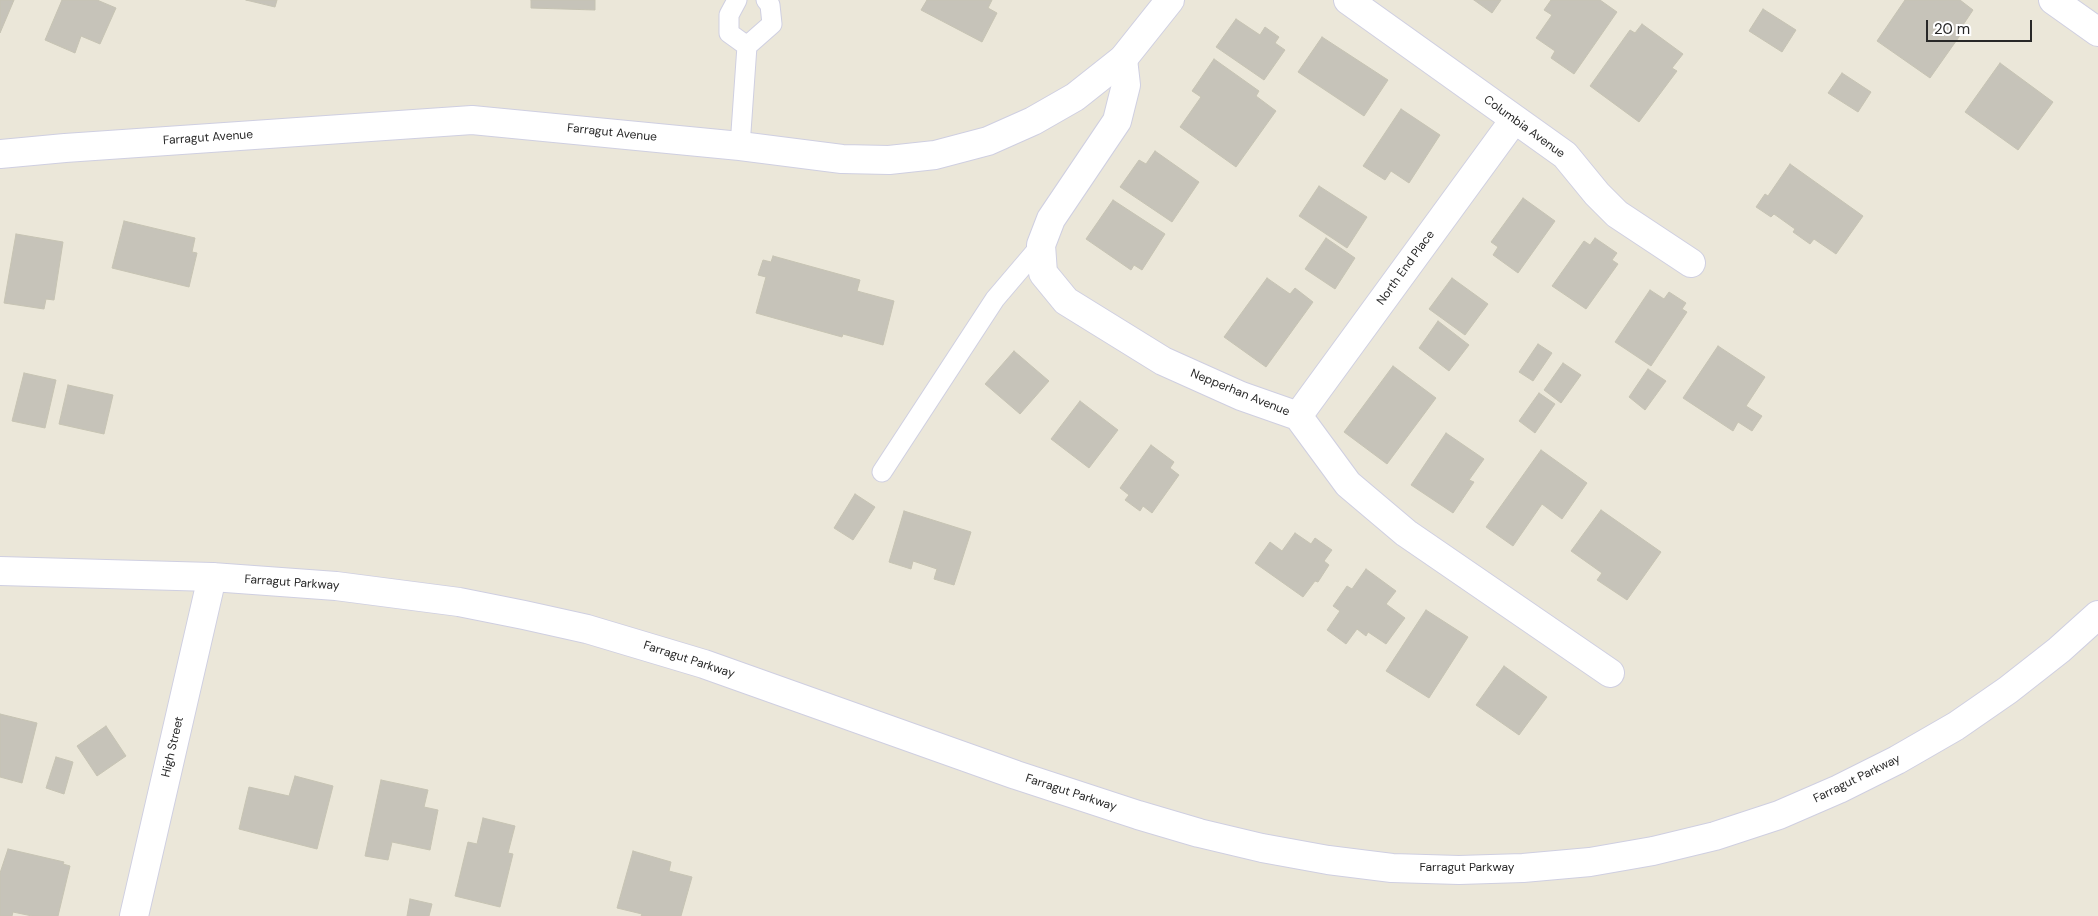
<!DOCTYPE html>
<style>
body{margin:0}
#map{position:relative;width:2098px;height:916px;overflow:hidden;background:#ebe7d9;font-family:"DM Sans",sans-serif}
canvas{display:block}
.scale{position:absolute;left:1926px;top:20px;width:106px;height:22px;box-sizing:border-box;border:2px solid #282828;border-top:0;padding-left:6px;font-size:15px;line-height:18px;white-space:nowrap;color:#282828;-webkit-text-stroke:4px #fff;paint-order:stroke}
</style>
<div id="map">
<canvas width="2098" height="916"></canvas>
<div class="scale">20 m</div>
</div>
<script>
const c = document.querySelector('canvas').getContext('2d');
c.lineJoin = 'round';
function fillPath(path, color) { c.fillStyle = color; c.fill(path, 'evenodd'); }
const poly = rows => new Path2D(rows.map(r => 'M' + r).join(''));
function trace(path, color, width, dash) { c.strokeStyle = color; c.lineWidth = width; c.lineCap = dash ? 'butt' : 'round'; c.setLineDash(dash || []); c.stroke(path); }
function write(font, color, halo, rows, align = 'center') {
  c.font = font + ' "DM Sans",sans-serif'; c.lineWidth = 5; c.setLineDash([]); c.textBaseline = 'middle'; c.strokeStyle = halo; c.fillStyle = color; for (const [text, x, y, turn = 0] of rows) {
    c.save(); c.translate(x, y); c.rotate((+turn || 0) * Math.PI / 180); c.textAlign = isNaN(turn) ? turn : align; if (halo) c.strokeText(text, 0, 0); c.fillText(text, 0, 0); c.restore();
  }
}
const building = poly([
 [0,0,14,0,0,33,0,0],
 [62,0,97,0,116,8,100,44,81,36,75,53,45,40,62,0],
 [246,0,277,0,275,7,246,0],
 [531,0,595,0,595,10,531,8,531,0],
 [927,0,992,0,988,8,997,13,982,42,921,10,927,0],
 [1474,0,1501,0,1492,13,1474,0],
 [1551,0,1600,0,1617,12,1574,74,1551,58,1555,51,1536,38,1552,15,1544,10,1551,0],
 [1905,0,1960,0,1973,10,1963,25,1966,27,1930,78,1877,41,1905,0],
 [1763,9,1796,30,1782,52,1749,31,1763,9],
 [1236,19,1260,35,1265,27,1279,37,1275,43,1285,50,1264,80,1216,47,1236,19],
 [1642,24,1683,54,1672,68,1677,71,1639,122,1590,86,1630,30,1635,33,1642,24],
 [1322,37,1388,80,1364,116,1298,72,1322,37],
 [1214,59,1259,91,1256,96,1276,111,1236,167,1180,127,1201,97,1192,91,1214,59],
 [2000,63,2053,102,2018,150,1965,112,2000,63],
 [1842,73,1871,92,1858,112,1828,93,1842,73],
 [1401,109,1440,135,1409,183,1391,171,1385,180,1363,166,1401,109],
 [1155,151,1199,182,1172,222,1120,187,1139,160,1146,164,1155,151],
 [1790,164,1863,216,1836,254,1814,239,1810,244,1793,232,1795,229,1774,214,1771,217,1756,207,1765,194,1768,196,1790,164],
 [1319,186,1367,217,1347,248,1299,216,1319,186],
 [1523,198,1555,221,1518,273,1493,255,1498,247,1491,242,1523,198],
 [1113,200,1165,234,1142,270,1134,265,1131,270,1086,239,1113,200],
 [124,221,195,238,192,252,197,253,189,287,112,268,124,221],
 [16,234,63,242,54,300,46,299,44,309,4,303,16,234],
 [1326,238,1355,258,1335,289,1305,269,1326,238],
 [1595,238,1617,253,1612,260,1618,264,1586,309,1552,286,1584,241,1590,245,1595,238],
 [773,256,860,280,857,291,894,301,883,345,843,334,842,337,756,313,766,277,758,275,763,260,771,262,773,256],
 [1267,278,1290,294,1295,288,1313,302,1266,367,1224,337,1267,278],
 [1452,278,1488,304,1465,335,1429,309,1452,278],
 [1650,290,1664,299,1669,292,1686,303,1682,309,1687,312,1651,366,1615,342,1650,290],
 [1438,321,1469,345,1449,371,1419,348,1438,321],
 [1538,344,1552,353,1533,381,1519,372,1538,344],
 [1718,346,1765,377,1746,406,1762,416,1752,431,1738,422,1733,431,1683,398,1718,346],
 [1014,351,1049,381,1020,414,985,384,1014,351],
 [1563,363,1581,375,1561,403,1544,390,1563,363],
 [1393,366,1436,398,1387,464,1344,432,1393,366],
 [1648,369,1666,381,1645,410,1629,397,1648,369],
 [24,373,56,380,45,428,12,421,24,373],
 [68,385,113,395,104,434,59,424,68,385],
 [1539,393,1555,404,1535,433,1519,421,1539,393],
 [1080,401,1118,430,1089,468,1051,439,1080,401],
 [1446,433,1484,459,1469,480,1474,482,1453,513,1411,485,1446,433],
 [1151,445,1174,462,1170,468,1179,475,1152,513,1143,506,1140,511,1125,500,1129,495,1120,488,1151,445],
 [1541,450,1587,483,1562,519,1542,504,1513,546,1486,527,1541,450],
 [855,494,875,507,853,540,834,528,855,494],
 [1601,510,1661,552,1627,600,1597,580,1602,573,1571,551,1601,510],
 [904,511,971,532,954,585,934,579,937,569,913,561,911,569,889,562,904,511],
 [1295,533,1311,544,1315,538,1332,550,1324,561,1329,565,1318,582,1315,581,1303,597,1255,563,1270,542,1282,551,1295,533],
 [1366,569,1396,591,1386,604,1405,618,1386,644,1368,632,1366,636,1357,629,1346,644,1327,630,1340,611,1333,606,1347,586,1352,589,1366,569],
 [1426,610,1468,637,1429,698,1386,671,1426,610],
 [1504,666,1547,697,1519,735,1476,705,1504,666],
 [0,714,37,723,22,783,0,777,0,714],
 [106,726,126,756,97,776,77,746,106,726],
 [56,757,73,762,64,794,46,788,56,757],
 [295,776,333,786,317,849,239,829,249,787,289,796,295,776],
 [381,780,428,790,424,807,438,810,430,850,392,842,388,860,365,856,381,780],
 [483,818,515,826,508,853,513,854,500,907,455,896,468,842,477,844,483,818],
 [8,849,64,862,63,864,70,866,58,916,32,916,13,912,12,916,0,916,0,873,8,849],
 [633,851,671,862,669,871,692,877,681,916,641,916,642,914,617,908,633,851],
 [410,899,432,904,429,916,407,916,410,899]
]);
fillPath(building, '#c6c3b9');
trace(building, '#c6c3b3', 1);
const service = poly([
 [737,0,729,15,729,33,747,46],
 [740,146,747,46,772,24,770,5,766,0],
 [882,472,995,299,1041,245]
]);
const minor = poly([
 [1348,0,1565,155,1597,194,1617,214,1691,263],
 [2053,0,2098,32],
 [1123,59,1126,85,1117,121,1051,219,1041,245,1043,273,1066,301,1163,361,1241,396,1298,416,1348,484,1406,533,1610,673],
 [1298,416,1514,120]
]);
const tertiary = poly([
 [0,154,65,148,472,120,740,146,842,159,889,160,935,155,988,141,1033,121,1075,97,1123,59,1170,0],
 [134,916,212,577]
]);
const secondary = poly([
 [0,571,212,577,336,586,459,602,524,615,587,629,704,664,1016,775,1138,815,1199,833,1262,848,1328,860,1392,868,1459,870,1523,868,1590,862,1653,851,1715,836,1779,815,1839,789,1897,760,1956,726,2008,690,2059,650,2098,615]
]);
trace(service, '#cfcfe1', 21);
trace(minor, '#cfcfe1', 30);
trace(tertiary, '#cfcfe1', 30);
trace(secondary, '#cfcfe1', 30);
trace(service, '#fff', 19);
trace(minor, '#fff', 28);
trace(tertiary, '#fff', 28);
trace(secondary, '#fff', 28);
write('12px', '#282828', '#fff', [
 ["Columbia Avenue",1524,127,36],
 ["Farragut Avenue",612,133,6],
 ["Farragut Avenue",208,138,-4],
 ["North End Place",1406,268,-54],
 ["Nepperhan Avenue",1240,393,22],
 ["Farragut Parkway",292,583,4],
 ["Farragut Parkway",689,660,18],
 ["High Street",173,747,-77],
 ["Farragut Parkway",1857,779,-26],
 ["Farragut Parkway",1071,793,18],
 ["Farragut Parkway",1467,868]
]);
</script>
